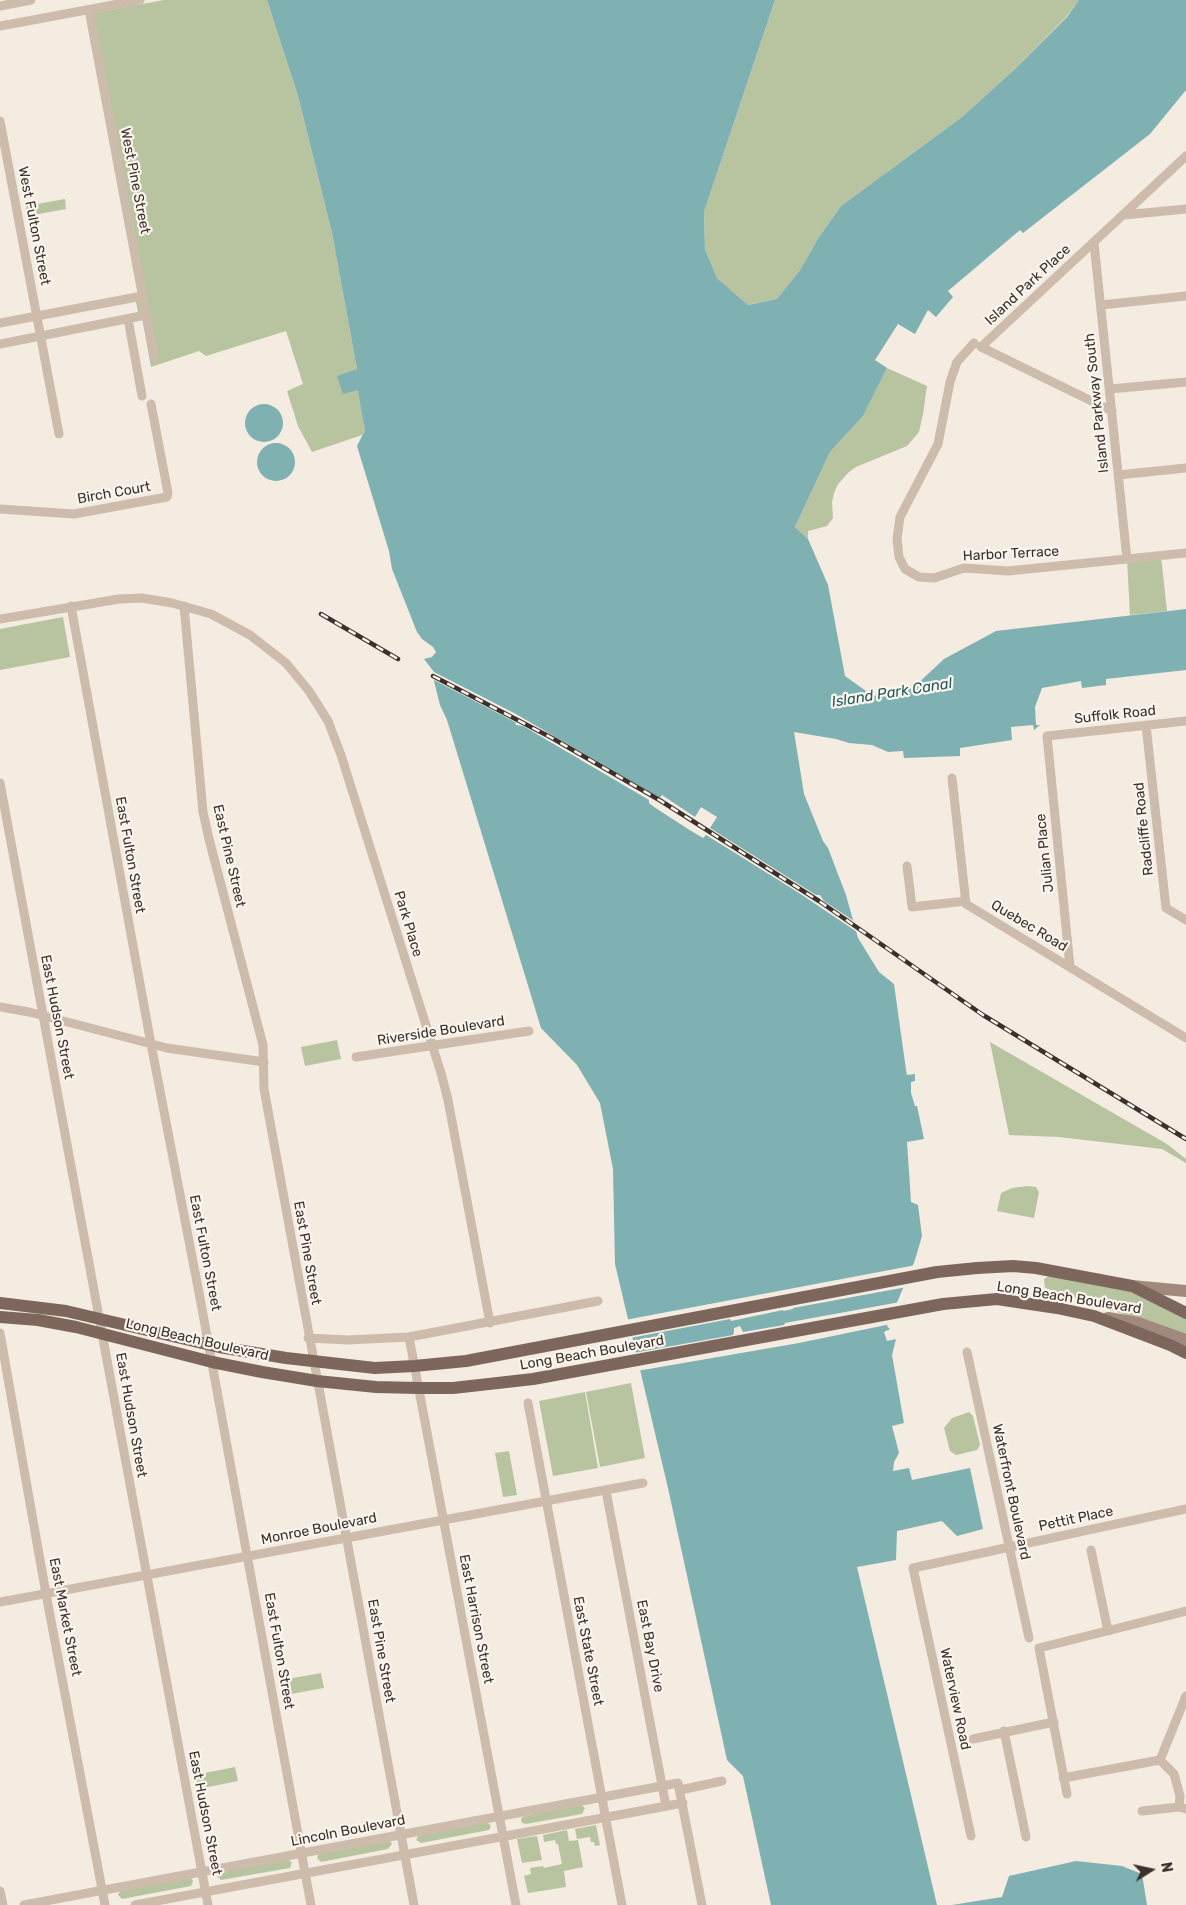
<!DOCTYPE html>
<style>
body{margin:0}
#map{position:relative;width:1186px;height:1905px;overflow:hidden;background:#f4ebe1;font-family:Rubik,sans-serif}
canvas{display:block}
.north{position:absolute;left:1126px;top:1845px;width:50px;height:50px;-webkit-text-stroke:4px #fbf5ee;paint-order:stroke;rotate:80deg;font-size:14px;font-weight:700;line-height:20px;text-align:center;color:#3b302b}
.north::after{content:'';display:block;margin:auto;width:18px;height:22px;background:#3b302b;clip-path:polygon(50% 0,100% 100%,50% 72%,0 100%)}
</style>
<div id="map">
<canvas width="1186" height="1905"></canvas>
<div class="north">N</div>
</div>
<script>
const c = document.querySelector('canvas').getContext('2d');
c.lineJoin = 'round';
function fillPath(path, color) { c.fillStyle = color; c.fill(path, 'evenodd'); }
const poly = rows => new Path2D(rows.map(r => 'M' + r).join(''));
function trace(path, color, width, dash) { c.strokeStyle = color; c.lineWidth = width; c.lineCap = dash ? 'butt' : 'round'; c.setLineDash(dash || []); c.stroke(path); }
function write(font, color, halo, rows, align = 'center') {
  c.font = font + ' Rubik,sans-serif'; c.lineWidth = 4.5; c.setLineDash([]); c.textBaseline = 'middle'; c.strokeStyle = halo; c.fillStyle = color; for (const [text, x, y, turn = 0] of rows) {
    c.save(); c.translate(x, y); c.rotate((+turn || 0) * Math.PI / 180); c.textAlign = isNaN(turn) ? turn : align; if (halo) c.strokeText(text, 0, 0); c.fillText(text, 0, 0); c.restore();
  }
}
fillPath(poly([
 [164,0,267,0,298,96,332,233,357,369,365,430,362,435,312,452,298,426,287,391,303,384,286,331,206,356,199,351,151,367,142,317,139,317,135,297,141,296,88,14],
 [775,0,1079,0,1067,16,1015,69,962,117,841,206,819,237,800,270,777,299,748,305,717,278,705,249,704,212],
 [65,199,66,209,28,216,26,206],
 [887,368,927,386,923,414,919,432,907,446,856,467,849,472,838,484,834,493,832,502,833,518,827,526,808,531,808,539,795,527,830,452,863,416],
 [1161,556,1167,611,1130,615,1127,559],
 [63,617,70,657,0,670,0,629],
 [337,1040,341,1059,305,1066,301,1047],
 [990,1042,1167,1144,1186,1159,1186,1163,1162,1149,1059,1137,1009,1135],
 [1027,1186,1036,1187,1039,1192,1034,1218,997,1211,1001,1193,1012,1188],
 [1049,1276,1122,1289,1147,1297,1186,1317,1186,1335,1045,1288,1044,1279],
 [631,1383,645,1458,600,1467,586,1392],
 [585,1392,598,1468,553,1476,539,1401],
 [969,1412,973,1416,980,1445,977,1450,956,1455,950,1451,944,1428,952,1418],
 [509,1451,517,1495,503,1497,495,1453],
 [321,1673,324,1688,285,1695,282,1680],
 [235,1767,238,1781,198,1789,195,1775],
 [580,1804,585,1808,582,1814,526,1824,522,1823,521,1820,522,1817],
 [487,1822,491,1826,489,1830,421,1843,416,1840,419,1834],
 [596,1825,600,1845,595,1846,594,1842,591,1842,590,1837,577,1839,575,1829],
 [567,1830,569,1841,578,1840,583,1867,564,1871,566,1887,528,1893,524,1876,531,1874,530,1868,543,1866,544,1868,562,1864,558,1844,556,1844,555,1840,544,1842,543,1835],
 [537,1836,542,1860,522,1863,517,1839],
 [390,1841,392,1844,388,1849,321,1862,317,1858,319,1853],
 [288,1859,292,1863,290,1868,221,1880,217,1876,218,1873],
 [191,1878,193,1881,191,1886,122,1899,118,1895,121,1890]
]), '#b8c4a0');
fillPath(poly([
 [267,0,775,0,704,212,705,249,717,278,748,305,777,299,800,270,819,237,841,206,962,117,1015,69,1067,17,1079,0,1186,0,1186,90,1150,134,1023,233,1020,230,948,291,953,297,936,317,928,310,915,334,898,324,875,360,887,368,863,416,830,452,795,527,808,539,828,585,845,676,873,696,913,688,944,659,996,631,1186,609,1186,670,1106,679,1106,685,1082,688,1081,681,1042,688,1035,707,1036,725,1040,725,1034,730,1033,725,1011,727,1012,740,960,748,960,756,904,758,903,751,888,752,872,745,849,743,836,739,794,732,804,794,823,841,828,848,846,895,858,938,879,972,894,984,906,1070,907,1075,915,1074,915,1081,911,1082,911,1093,915,1106,917,1106,924,1139,907,1142,911,1202,918,1205,922,1236,915,1260,887,1326,890,1329,884,1332,887,1341,896,1339,892,1355,904,1423,892,1426,899,1453,894,1462,893,1471,909,1468,912,1480,970,1468,983,1529,957,1536,942,1521,897,1531,896,1560,857,1567,937,1905,771,1905,743,1776,727,1760,668,1488,615,1264,613,1169,600,1103,577,1065,541,1028,447,720,440,705,434,681,434,672,424,659,432,657,436,652,433,647,422,639,417,632,392,569,389,551,357,446,365,430,358,390,343,394,337,376,357,369,332,233,298,96],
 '245 423a19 19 0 1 1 38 0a19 19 0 1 1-38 0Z',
 '257 462a19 19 0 1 1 38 0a19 19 0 1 1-38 0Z',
 [1076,1861,1122,1866,1142,1874,1147,1905,952,1905,1002,1897,1009,1876]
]), '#7fb0b2');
fillPath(poly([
 [434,672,516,714,660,798,662,795,695,817,701,807,717,817,710,828,816,895,820,895,824,901,857,923,860,934,799,893,727,848,706,835,703,838,688,829,654,807,649,803,649,800,523,726,516,725,515,722,434,680],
 [916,1265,907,1287,793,1308,793,1309,783,1311,783,1310,731,1321,730,1319,630,1338,625,1320],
 [900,1302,891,1324,799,1343,637,1371,633,1353,733,1335,734,1332,734,1328,740,1326,743,1332,784,1325,785,1323]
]), '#f4ebe1');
trace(poly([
 [0,6,31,0],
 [89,10,154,357],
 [0,26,140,0],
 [0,121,59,434],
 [1124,215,1186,209],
 [1094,243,1127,559],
 [1101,305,1186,296],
 [128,319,142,396],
 [0,323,142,296],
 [974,343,957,362,950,382,938,444,900,517,897,539,899,557,905,569,919,577,934,578,964,568,1008,571,1186,553],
 [0,344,146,315],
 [1110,389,1186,382],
 [1112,411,981,347,1186,156],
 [1118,475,1186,468],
 [0,509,74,514,167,497,168,493,151,404],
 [71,606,151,1044,200,1298,311,1905],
 [184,606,203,812,209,839,263,1045,264,1089,414,1905],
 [0,619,119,599,142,598,172,603,211,614,250,635,286,663,309,691,328,721,341,755,441,1073,448,1100,490,1323],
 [1146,725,1166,908,1186,920],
 [952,778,966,904,1186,1038],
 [0,783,208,1905],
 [907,866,912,907,966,901],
 [1070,967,1047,736,1186,721],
 [0,1007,29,1012,167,1048,264,1062],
 [356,1057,529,1031],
 [0,1333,46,1594,105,1905],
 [409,1337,516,1905],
 [308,1338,348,1340,409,1337,598,1301],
 [967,1352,1029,1638],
 [528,1403,622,1905],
 [606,1491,666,1806],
 [1091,1550,1108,1631],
 [0,1602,643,1483],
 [1004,1731,1026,1837],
 [973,1739,1054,1722],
 [1160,1760,1174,1774,1180,1796,1179,1807],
 [1063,1778,1160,1760,1186,1696],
 [680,1790,722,1781],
 [1067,1794,1039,1648,1186,1611],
 [1142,1811,1179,1807,1186,1809],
 [971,1836,913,1568,1186,1509],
 [0,1891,3,1905],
 [24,1905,678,1783,702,1905],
 [135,1905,683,1803]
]), '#cdbbac', 9);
trace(poly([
 [1132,1286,1186,1291],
 [1108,1318,1138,1323,1186,1340]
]), '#a18a7d', 12);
trace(poly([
 [0,1303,66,1311,219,1347,286,1358,375,1368,414,1366,466,1361,937,1272,977,1268,1013,1266,1036,1268,1132,1286,1186,1313],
 [0,1317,38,1320,76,1327,212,1362,262,1372,317,1381,376,1387,418,1388,453,1388,533,1379,943,1304,997,1299,1057,1308,1094,1316,1170,1345,1186,1353]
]), '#7d675c', 12);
const rail = poly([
 [321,614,398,659],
 [433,676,552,738,661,801,819,901,983,1015,1186,1139]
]);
trace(rail, '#3b302b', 4.5);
trace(rail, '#fbf5ee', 2.5, [8]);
write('14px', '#3b302b', '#fbf5ee', [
 ["West Pine Street",135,181,79],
 ["West Fulton Street",34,226,79],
 ["Island Park Place",1028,285,-43],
 ["Island Parkway South",1097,403,-96],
 ["Birch Court",114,493,-10],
 ["Harbor Terrace",1011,554,-3],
 ["Suffolk Road",1115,715,-6],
 ["Radcliffe Road",1144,829,-96],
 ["Julian Place",1045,853,-96],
 ["East Fulton Street",130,855,80],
 ["East Pine Street",229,856,77],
 ["Park Place",408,924,73],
 ["Quebec Road",1029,926,31],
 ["East Hudson Street",57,1017,79],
 ["Riverside Boulevard",441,1031,-9],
 ["East Fulton Street",205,1253,79],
 ["East Pine Street",307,1253,80],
 ["Long Beach Boulevard",1069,1298,9],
 ["Long Beach Boulevard",197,1340,13],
 ["Long Beach Boulevard",592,1353,-10],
 ["East Hudson Street",131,1415,80],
 ["Waterfront Boulevard",1011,1492,78],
 ["Pettit Place",1076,1519,-12],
 ["Monroe Boulevard",319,1529,-11],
 ["East Market Street",65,1617,79],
 ["East Harrison Street",476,1619,79],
 ["East Bay Drive",650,1646,79],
 ["East Fulton Street",279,1651,80],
 ["East Pine Street",381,1651,80],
 ["East State Street",588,1651,79],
 ["Waterview Road",955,1699,78],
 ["East Hudson Street",205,1813,79],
 ["Lincoln Boulevard",348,1831,-11]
]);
write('italic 15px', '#1f5a5e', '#fbf5ee', [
 ["Island Park Canal",892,693,-9]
]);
</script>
